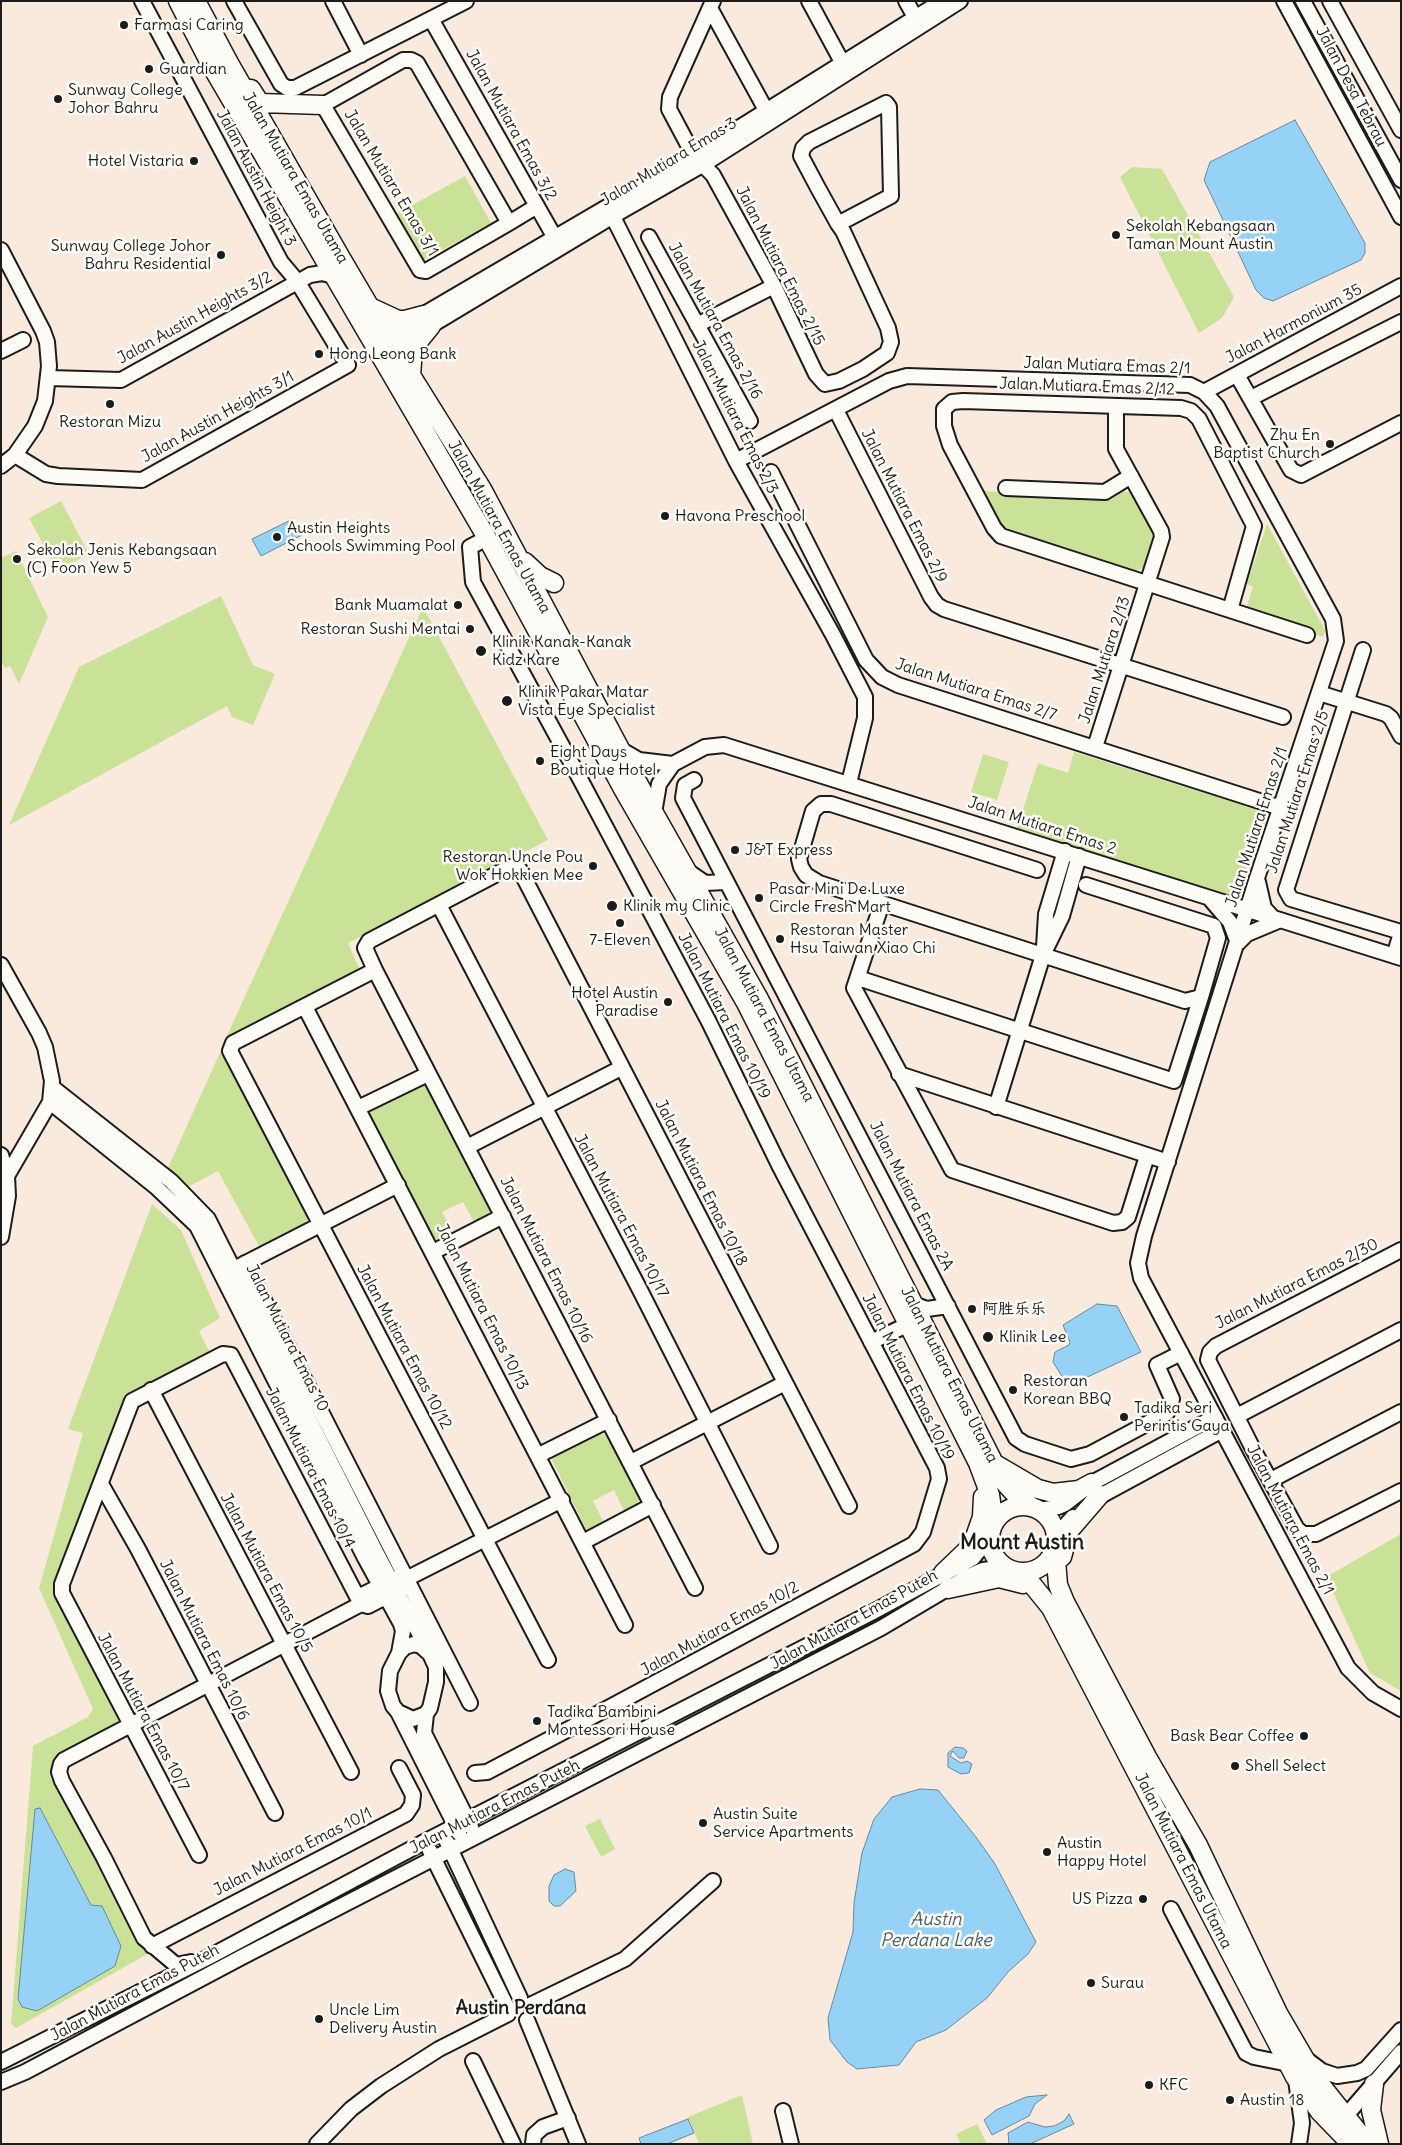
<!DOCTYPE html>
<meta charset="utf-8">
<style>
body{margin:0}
#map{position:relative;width:1402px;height:2145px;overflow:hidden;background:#faeade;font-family:Delius,sans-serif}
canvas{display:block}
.frame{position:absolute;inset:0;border:2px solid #1c1c1c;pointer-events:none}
</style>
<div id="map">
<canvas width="1402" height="2145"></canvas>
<div class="frame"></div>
</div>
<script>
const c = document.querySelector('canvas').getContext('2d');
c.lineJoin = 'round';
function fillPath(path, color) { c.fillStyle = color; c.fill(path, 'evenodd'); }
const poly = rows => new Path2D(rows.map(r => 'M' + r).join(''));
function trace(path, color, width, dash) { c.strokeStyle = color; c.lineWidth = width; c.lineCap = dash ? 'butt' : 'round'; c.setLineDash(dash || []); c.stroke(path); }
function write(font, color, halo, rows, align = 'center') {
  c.font = font + ' Delius,"LXGW WenKai TC",sans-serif'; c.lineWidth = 5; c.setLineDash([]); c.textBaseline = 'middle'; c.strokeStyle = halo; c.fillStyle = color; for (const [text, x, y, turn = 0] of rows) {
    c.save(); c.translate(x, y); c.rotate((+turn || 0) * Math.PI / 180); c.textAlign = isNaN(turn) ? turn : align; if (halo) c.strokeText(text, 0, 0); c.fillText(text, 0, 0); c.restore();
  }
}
fillPath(poly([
 [1132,167,1162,169,1234,297,1222,318,1199,333,1120,177],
 [465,176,491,223,422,261,396,214],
 [983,491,1111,500,1124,491,1135,494,1156,534,1147,566,1136,571,1012,533,999,520],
 [61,501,89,554,57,571,29,518],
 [1267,524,1325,630,1323,637,1246,609,1253,587,1247,584],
 [16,551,48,617,19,684,10,666,5,668,1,661,1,558],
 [221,596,253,665,275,674,253,725,232,717,227,706,9,825,79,667],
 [423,607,548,840,348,943,359,968,224,1042],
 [1074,752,1264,812,1267,817,1240,889,1229,894,1016,831,1038,763,1068,773],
 [983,754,1009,762,997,800,971,792],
 [222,1048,309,1216,306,1223,260,1248,218,1171,184,1189,167,1170],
 [422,1084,426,1085,491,1209,488,1216,475,1224,463,1202,442,1212,454,1235,441,1241,434,1237,369,1117,371,1108],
 [152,1204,181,1230,220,1318,199,1331,210,1353,130,1392,126,1398,54,1584,55,1590,119,1723,117,1726,54,1758,50,1773,137,1940,151,1952,16,2028,11,2024,33,1746,88,1717,93,1709,39,1588,83,1433,68,1429],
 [596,1433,607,1435,640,1498,636,1505,624,1511,614,1490,593,1501,604,1523,590,1529,586,1529,551,1458],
 [1401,1534,1401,1691,1370,1673,1326,1577],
 [600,1819,615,1849,601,1857,585,1826],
 [742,2095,753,2144,699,2144,688,2117],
 [977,2124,987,2144,961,2144,956,2134]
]), '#cae297');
const water = poly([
 [1295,120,1365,243,1365,253,1361,260,1273,301,1264,298,1256,290,1204,180,1210,162,1295,120],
 [293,519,302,535,261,556,252,539,293,519],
 [1097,1304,1117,1306,1141,1352,1068,1386,1053,1362,1055,1352,1069,1345,1070,1342,1063,1325,1097,1304],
 [955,1747,963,1748,967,1751,964,1758,959,1758,953,1751,950,1756,961,1763,967,1761,972,1764,969,1773,961,1774,948,1767,948,1753,955,1747],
 [920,1789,938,1790,976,1837,995,1864,1036,1942,1028,1954,1008,1972,987,1998,946,2030,916,2042,899,2065,857,2069,847,2062,830,2040,828,2018,853,1932,854,1903,862,1853,874,1819,892,1797,920,1789],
 [40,1808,91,1905,102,1906,121,1946,115,1966,37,2011,22,2007,18,1999,35,1809,40,1808],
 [565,1869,574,1872,576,1891,560,1906,554,1906,549,1901,549,1886,554,1875,565,1869],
 [1047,2095,1035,2104,1029,2116,992,2135,984,2120,996,2110,1026,2097,1047,2095],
 [1069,2114,1074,2124,1030,2144,1009,2144,1008,2133,1028,2122,1045,2127,1054,2126,1064,2121,1069,2114],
 [688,2119,694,2133,667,2144,641,2144,639,2138,688,2119]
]);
fillPath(water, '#96d2f6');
trace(water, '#65899f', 1);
const minor = poly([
 [234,1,281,84,287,88,295,88,466,1],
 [333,1,361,55],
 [713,1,670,97,669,109,694,156,713,175,774,286,816,374,825,384,839,381,863,369,887,353,891,342,888,328,843,231,838,224,818,188,801,156,803,148,809,142,886,103,889,107,891,196,838,224],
 [809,1,842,62],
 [906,1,915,17],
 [1284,1,1401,217],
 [1303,1,1401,180],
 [1330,1,1401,130],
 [710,8,767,112],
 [431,19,559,245],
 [609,209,736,461,833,635,865,697,865,718,849,783],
 [509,223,417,63,411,60,403,60,323,105,420,270,426,271,509,223,537,206],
 [649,237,750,421],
 [1,250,43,331,47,342,49,366,45,401,35,426,15,455,1,466],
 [697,325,774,286],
 [378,341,694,156,942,1],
 [1,351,23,340],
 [387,352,613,216,704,164,960,1],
 [1237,375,1291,470,1301,475,1401,423],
 [49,378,121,380,310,275,322,273,334,276],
 [1204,392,1401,286],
 [1251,398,1401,322],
 [836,410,931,597,937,605,944,609,1283,717],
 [15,455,46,474,58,476,142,480,348,365,297,281,281,262,142,1],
 [736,461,889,381,907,376,1190,385,1204,392,1217,406,1333,619,1336,641,1257,878,1144,1236,1138,1263,1141,1278,1348,1668,1373,1693,1401,1709],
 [771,472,866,660,882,677,898,685,1281,808],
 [1006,488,1105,492,1131,476],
 [1230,610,1254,526,1199,419,1191,411,1181,408,963,401,952,402,944,409,944,426,950,445,994,528,1001,536,1307,635],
 [1363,650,1286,890,1291,899,1401,932],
 [1319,693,1386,714,1391,718,1401,736],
 [1095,747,1162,537,1161,531,1116,449,1116,406],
 [620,749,639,760,673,764],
 [694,780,685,785,683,798,1016,1438,1025,1444,1071,1459,1090,1454,1167,1413,1172,1399,1157,1365,1181,1353],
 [654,813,659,784,673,764,705,747,724,745,1401,958],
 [1037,870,831,804,821,804,813,811,799,859,801,867,806,875,819,883,1185,1001,1201,997,1218,938,1214,926,1086,885],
 [689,872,705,883,726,882],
 [1258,882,1264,908,1275,920],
 [1211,900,1230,922,1238,943],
 [882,903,854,988,952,1170,1113,1223,1122,1222,1128,1217,1147,1156],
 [439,905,640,1290,770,1546],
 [1238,943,1247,934,1278,921],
 [1044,947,1046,914,1065,851],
 [1394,956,1401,933],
 [1,965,39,1033,45,1047,52,1081,50,1102,7,1176],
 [375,970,233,1043,230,1051,548,1660],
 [858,978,1174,1081,1201,997],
 [305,1007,625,1625],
 [899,1074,1168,1162],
 [52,1087,171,1181,208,1219,377,1554,430,1654],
 [50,1102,156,1187,197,1226,365,1558,401,1624,403,1631,399,1653],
 [996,1107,1043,955,1062,916,1079,856],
 [358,1108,428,1074],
 [467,1147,621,1068],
 [1,1155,7,1176,8,1196,1,1237],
 [1401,1250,1216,1346,1210,1352,1208,1360,1253,1449,1297,1529,1303,1534,1316,1534,1401,1491],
 [433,1252,503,1216],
 [245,1263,470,1703],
 [238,1267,398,1185],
 [913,1304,927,1309,948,1306],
 [871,1342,909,1324],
 [151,1390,351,1772],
 [1237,1416,1401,1330],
 [539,1455,609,1420],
 [631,1462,785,1383],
 [1271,1480,1401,1412],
 [101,1484,138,1549,275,1813],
 [1093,1500,1222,1430],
 [1040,1510,1058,1507,1065,1504,1092,1483,1215,1417],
 [1056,1536,1073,1517],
 [583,1542,653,1505],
 [695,1588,375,970,365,948,369,941,510,867,515,867,520,870,849,1506],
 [361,1604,362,1595,380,1586,401,1576,408,1578,562,1500],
 [414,1644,421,1646,430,1654,436,1667,436,1682,430,1708,426,1714,413,1719,398,1712,393,1706,388,1691,390,1671,399,1653,405,1647,414,1644],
 [398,1712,459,1833],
 [426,1714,424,1733,471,1827],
 [475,1773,487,1772,584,1721,914,1544,923,1532,939,1479,937,1468,779,1165,709,1022,579,777,473,582,470,547,487,538],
 [447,1842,520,1998],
 [430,1851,508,2009],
 [199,1855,62,1593,62,1584,132,1401,223,1354,231,1355,361,1604],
 [1171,1909,1246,2053,1254,2057,1289,2064],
 [152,1946,406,1814,412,1805,413,1795,399,1768],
 [191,1962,176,1965,144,1938,104,1858,62,1781,59,1772,61,1764,64,1760,361,1604,368,1606,397,1591,407,1586,408,1578],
 [530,2005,625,1959,713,1881],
 [527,2020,578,2144],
 [1306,2059,1322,2071,1337,2076,1357,2073,1366,2069,1401,2030],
 [473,2061,513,2144],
 [1,2062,209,1957,426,1841,873,1612,973,1558,989,1538],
 [1296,2080,1302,2123,1299,2144],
 [1,2082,25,2072,242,1957,881,1628,967,1577,983,1570,1005,1567],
 [783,2111,791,2144],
 [1334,2111,1341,2113,1350,2111,1401,2052],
 [317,2144,351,2109,381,2086,439,2049,508,2014],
 [533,2144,534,2135,543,2127,568,2118]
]);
const major = poly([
 [178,1,212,67,487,538,623,789,746,1003,978,1463,990,1495,994,1522],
 [196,1,229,63,341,258,394,348,482,489,654,813,759,999,1003,1481,1014,1493,1032,1507],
 [251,89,260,103,323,105],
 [370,307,398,320,405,320,424,315],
 [411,376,413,348,431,326],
 [525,562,540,576,554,583],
 [997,1465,1038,1489,1053,1493,1079,1490,1092,1483],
 '990 1539a33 33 0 1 1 66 0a33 33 0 1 1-66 0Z',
 [1055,1548,1058,1585,1065,1602,1147,1757,1198,1845,1278,2013,1317,2080,1368,2144],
 [1062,1557,1069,1531,1100,1495],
 [1022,1572,1051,1608,1295,2077,1320,2112,1351,2144],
 [943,1573,967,1550,975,1537,982,1517,983,1497],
 [948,1589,999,1578,1023,1584],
 [1374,2084,1371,2110,1379,2144]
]);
trace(minor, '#1c1c1c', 18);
trace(major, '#1c1c1c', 21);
trace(minor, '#fdfcf7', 14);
trace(major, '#fdfcf7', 18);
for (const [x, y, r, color] of [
 [124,25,5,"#1c1c1c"],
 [149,69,5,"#1c1c1c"],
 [58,99,5,"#1c1c1c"],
 [194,161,5,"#1c1c1c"],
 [1116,235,5,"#1c1c1c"],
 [221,255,5,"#1c1c1c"],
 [319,354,5,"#1c1c1c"],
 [110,404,5,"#1c1c1c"],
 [1330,444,5,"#1c1c1c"],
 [665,516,5,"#1c1c1c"],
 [277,537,5,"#1c1c1c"],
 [17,559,5,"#1c1c1c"],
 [458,605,5,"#1c1c1c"],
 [470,629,5,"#1c1c1c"],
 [481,651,6,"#1c1c1c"],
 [507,701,6,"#1c1c1c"],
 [540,761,5,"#1c1c1c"],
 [735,850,5,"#1c1c1c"],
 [593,866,5,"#1c1c1c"],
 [759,898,5,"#1c1c1c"],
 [612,906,6,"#1c1c1c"],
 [620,923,5,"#1c1c1c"],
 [780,939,5,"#1c1c1c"],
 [668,1002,5,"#1c1c1c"],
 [972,1309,5,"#1c1c1c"],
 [988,1337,6,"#1c1c1c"],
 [1013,1390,5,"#1c1c1c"],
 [1124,1417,5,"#1c1c1c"],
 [537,1721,5,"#1c1c1c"],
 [1304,1736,5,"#1c1c1c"],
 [1235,1766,5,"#1c1c1c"],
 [703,1823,5,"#1c1c1c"],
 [1047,1852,5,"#1c1c1c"],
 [1143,1899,5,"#1c1c1c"],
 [1091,1983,5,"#1c1c1c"],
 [319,2019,5,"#1c1c1c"],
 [1149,2085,5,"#1c1c1c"],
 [1230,2100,5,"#1c1c1c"]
]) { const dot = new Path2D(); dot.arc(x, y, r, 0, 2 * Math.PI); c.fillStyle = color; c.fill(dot); trace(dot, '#fdfcf7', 2); }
write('16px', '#1c1c1c', '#fdfcf7', [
 ["Farmasi Caring",134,25],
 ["Guardian",159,69],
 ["Sunway College",68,90],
 ["Johor Bahru",68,108],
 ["Hotel Vistaria",184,161,"right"],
 ["Sekolah Kebangsaan",1126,226],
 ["Taman Mount Austin",1126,244],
 ["Sunway College Johor",211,246,"right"],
 ["Bahru Residential",211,264,"right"],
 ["Hong Leong Bank",329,354],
 ["Restoran Mizu",110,422,"center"],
 ["Zhu En",1320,435,"right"],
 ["Baptist Church",1320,453,"right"],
 ["Havona Preschool",675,516],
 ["Austin Heights",287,528],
 ["Schools Swimming Pool",287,546],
 ["Sekolah Jenis Kebangsaan",27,550],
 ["(C) Foon Yew 5",27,568],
 ["Bank Muamalat",448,605,"right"],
 ["Restoran Sushi Mentai",460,629,"right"],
 ["Klinik Kanak-Kanak",492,642],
 ["Kidz Kare",492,660],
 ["Klinik Pakar Matar",518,692],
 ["Vista Eye Specialist",518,710],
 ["Eight Days",550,752],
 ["Boutique Hotel",550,770],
 ["J&T Express",745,850],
 ["Restoran Uncle Pou",583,857,"right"],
 ["Wok Hokkien Mee",583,875,"right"],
 ["Pasar Mini De Luxe",769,889],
 ["Circle Fresh Mart",769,907],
 ["Klinik my Clinic",623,906],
 ["Restoran Master",790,930],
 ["Hsu Taiwan Xiao Chi",790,948],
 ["7-Eleven",620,940,"center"],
 ["Hotel Austin",658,993,"right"],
 ["Paradise",658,1011,"right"],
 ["阿胜乐乐",982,1309],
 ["Klinik Lee",999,1337],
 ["Restoran",1023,1381],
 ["Korean BBQ",1023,1399],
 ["Tadika Seri",1134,1408],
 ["Perintis Gaya",1134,1426],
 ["Tadika Bambini",547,1712],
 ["Montessori House",547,1730],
 ["Bask Bear Coffee",1294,1736,"right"],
 ["Shell Select",1245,1766],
 ["Austin Suite",713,1814],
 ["Service Apartments",713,1832],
 ["Austin",1057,1843],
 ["Happy Hotel",1057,1861],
 ["US Pizza",1133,1899,"right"],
 ["Surau",1101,1983],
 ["Uncle Lim",329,2010],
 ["Delivery Austin",329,2028],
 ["KFC",1159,2085],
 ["Austin 18",1240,2100]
], 'left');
write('16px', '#1c1c1c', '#fdfcf7', [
 ["Jalan Desa Tebrau",1351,87,62],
 ["Jalan Mutiara Emas 3/2",511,125,61],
 ["Jalan Mutiara Emas 3",669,162,-31],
 ["Jalan Austin Height 3",256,178,62],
 ["Jalan Mutiara Emas Utama",295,178,60],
 ["Jalan Mutiara Emas 3/1",391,183,59],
 ["Jalan Mutiara Emas 2/15",780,266,63],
 ["Jalan Austin Heights 3/2",195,318,-29],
 ["Jalan Mutiara Emas 2/16",715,321,61],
 ["Jalan Harmonium 35",1294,324,-28],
 ["Jalan Mutiara Emas 2/1",1107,366,2],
 ["Jalan Mutiara Emas 2/12",1087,387,2],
 ["Jalan Austin Heights 3/1",218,417,-29],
 ["Jalan Mutiara Emas 2/3",735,417,63],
 ["Jalan Mutiara Emas 2/9",904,506,63],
 ["Jalan Mutiara Emas Utama",499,527,61],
 ["Jalan Mutiara 2/13",1105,660,-72],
 ["Jalan Mutiara Emas 2/7",976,690,18],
 ["Jalan Mutiara Emas 2/5",1298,792,-72],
 ["Jalan Mutiara Emas 2",1042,826,18],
 ["Jalan Mutiara Emas 2/1",1257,827,-72],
 ["Jalan Mutiara Emas Utama",764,1015,62],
 ["Jalan Mutiara Emas 10/19",724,1016,63],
 ["Jalan Mutiara Emas 10/18",701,1183,63],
 ["Jalan Mutiara Emas 2A",911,1196,63],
 ["Jalan Mutiara Emas 10/17",621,1216,62],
 ["Jalan Mutiara Emas 10/16",546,1260,63],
 ["Jalan Mutiara Emas 2/30",1297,1284,-27],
 ["Jalan Mutiara Emas 10/13",482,1307,63],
 ["Jalan Mutiara Emas 10",287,1338,63],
 ["Jalan Mutiara Emas 10/12",404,1347,62],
 ["Jalan Mutiara Emas Utama",949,1375,63],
 ["Jalan Mutiara Emas 10/19",908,1377,63],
 ["Jalan Mutiara Emas 10/4",310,1468,63],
 ["Jalan Mutiara Emas 2/1",1290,1520,62],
 ["Jalan Mutiara Emas 10/5",266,1573,62],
 ["Jalan Mutiara Emas Puteh",854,1620,-29],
 ["Jalan Mutiara Emas 10/2",720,1629,-29],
 ["Jalan Mutiara Emas 10/6",204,1640,63],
 ["Jalan Mutiara Emas 10/7",143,1712,62],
 ["Jalan Mutiara Emas Puteh",495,1807,-27],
 ["Jalan Mutiara Emas 10/1",293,1852,-27],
 ["Jalan Mutiara Emas Utama",1183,1861,63],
 ["Jalan Mutiara Emas Puteh",135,1993,-28]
]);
write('italic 18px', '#475c68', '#fdfcf7', [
 ["Austin",936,1920],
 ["Perdana Lake",936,1941]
]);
write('bold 19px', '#1c1c1c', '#fdfcf7', [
 ["Austin Perdana",521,2009]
]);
write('bold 21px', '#1c1c1c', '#fdfcf7', [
 ["Mount Austin",1022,1543]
]);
</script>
